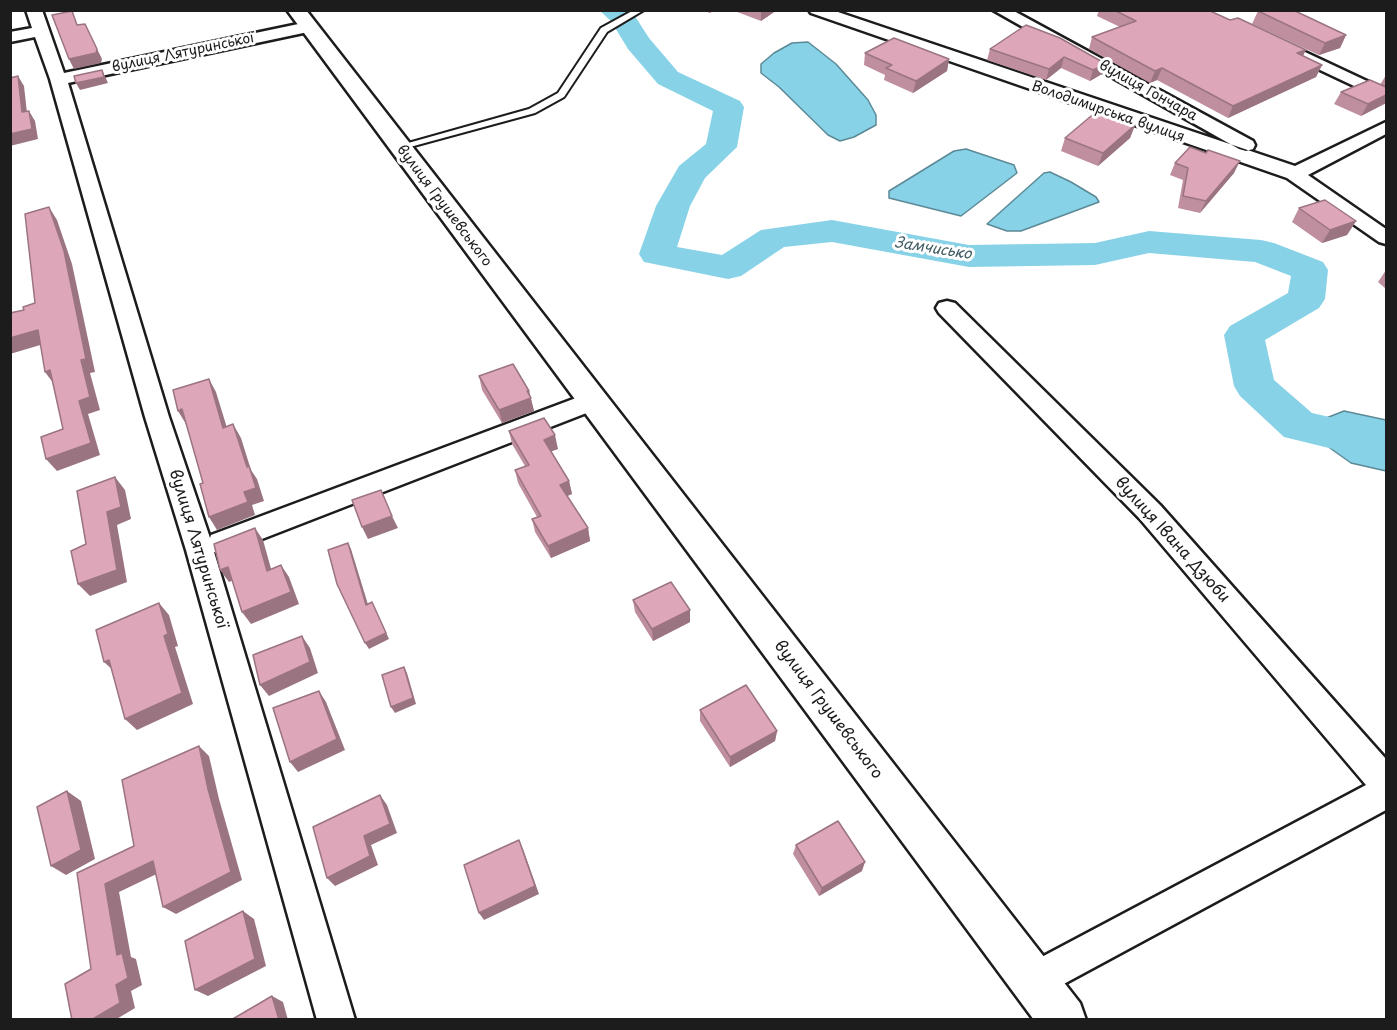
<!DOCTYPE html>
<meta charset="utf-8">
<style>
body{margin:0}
#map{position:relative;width:1397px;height:1030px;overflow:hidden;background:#fff;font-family:"Playpen Sans",sans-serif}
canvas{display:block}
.frame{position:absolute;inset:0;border:12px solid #1c1c1c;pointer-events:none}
</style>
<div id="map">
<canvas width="1397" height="1030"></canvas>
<div class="frame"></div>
</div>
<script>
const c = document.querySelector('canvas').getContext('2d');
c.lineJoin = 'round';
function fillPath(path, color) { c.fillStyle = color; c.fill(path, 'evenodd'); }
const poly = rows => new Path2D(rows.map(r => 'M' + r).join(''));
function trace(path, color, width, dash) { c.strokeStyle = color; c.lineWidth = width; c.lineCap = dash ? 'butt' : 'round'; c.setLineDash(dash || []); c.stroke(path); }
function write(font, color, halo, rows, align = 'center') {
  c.font = font + ' "Playpen Sans",sans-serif'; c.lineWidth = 6; c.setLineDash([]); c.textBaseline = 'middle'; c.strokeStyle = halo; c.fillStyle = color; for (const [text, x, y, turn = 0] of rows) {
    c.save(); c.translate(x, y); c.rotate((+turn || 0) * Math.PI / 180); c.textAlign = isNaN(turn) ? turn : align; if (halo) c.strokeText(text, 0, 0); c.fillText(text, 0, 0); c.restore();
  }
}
const water = poly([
 [808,42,836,64,868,100,876,115,876,125,854,137,840,141,828,135,779,87,761,73,761,64,774,53,792,43,808,42],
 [966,149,1014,165,1017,173,961,216,889,198,889,191,954,151,966,149],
 [1050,172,1071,182,1096,197,1099,202,1021,231,1007,231,987,224,1044,173,1050,172],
 [1344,411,1386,420,1386,471,1351,463,1299,426,1305,420,1321,420,1344,411]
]);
fillPath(water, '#87d2e7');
trace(water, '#5c8996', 1.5);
fillPath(poly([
 [599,10,631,10,649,38,678,72,740,101,744,107,737,147,705,178,690,206,677,247,722,255,761,230,832,220,969,245,1095,243,1149,231,1261,240,1274,243,1323,262,1328,270,1325,299,1319,308,1265,340,1274,380,1312,413,1386,430,1386,462,1284,437,1240,396,1234,386,1224,335,1230,326,1288,293,1291,276,1255,262,1149,253,1095,265,969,267,832,242,784,247,741,276,728,279,644,262,639,254,656,206,679,166,706,144,713,111,658,84,628,49,611,21,599,10]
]), '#87d2e7');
const lane = poly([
 [634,10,644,10,607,32,564,97,535,113,399,150,394,147,529,109,558,93,601,28,634,10]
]);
const street = poly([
 [26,10,42,10,64,73,308,22,316,27,308,32,68,83,169,417,210,538,211,535,584,395,593,392,602,395,605,401,602,407,231,551,221,554,214,552,355,1020,317,1020,186,550,145,417,50,79,35,37,10,42,10,32,32,28,26,10],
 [809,10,832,10,1295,166,1386,122,1386,134,1308,175,1386,229,1386,244,1379,242,1287,178,811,13,809,10],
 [993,10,1012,10,1253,141,1255,145,1253,149,1246,151,1239,149,993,10],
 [1290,45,1386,90,1386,101,1284,53,1282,50,1290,45],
 [947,301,955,303,1160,505,1386,759,1386,810,1034,1000,1021,994,1015,981,1021,968,1366,785,1140,519,939,313,936,308,939,303,947,301]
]);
const secondary = poly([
 [287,10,306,10,1080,1003,1086,1020,1034,1020,287,10]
]);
trace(lane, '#1c1c1c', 4);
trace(street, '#1c1c1c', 5);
trace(secondary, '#1c1c1c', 5);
fillPath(lane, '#fff');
fillPath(street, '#fff');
fillPath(secondary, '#fff');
fillPath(poly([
 [701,10,715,10,710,13],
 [732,10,777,10,761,21],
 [1099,10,1208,10,1322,65,1316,77,1228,118,1157,80,1150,83,1089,49,1092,37,1120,27,1097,16],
 [1258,11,1346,35,1340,48,1319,55,1252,24],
 [1026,25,1102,74,1090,81,1061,68,1046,80,987,60,990,49],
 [865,53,949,59,947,71,913,93,884,80,885,75,864,65],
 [1386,75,1386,103,1361,116,1334,104,1341,92,1380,85],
 [1135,125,1130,138,1098,166,1061,151,1065,138],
 [1206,153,1234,173,1200,213,1178,208,1183,180,1170,175,1175,163],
 [1299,208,1356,221,1347,235,1322,243,1292,222],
 [1386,270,1386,289,1378,282],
 [479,376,529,391,534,411,502,423,482,390],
 [509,431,558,449,551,451,569,481,572,494,567,496,588,528,590,541,551,558,535,532,532,519,537,517,518,483,515,470,525,466,512,444],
 [633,600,690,622,653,641,635,612],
 [700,710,777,731,775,741,730,767,700,721],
 [796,845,862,871,819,896,793,854]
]), '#bf8f9f');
fillPath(poly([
 [761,10,777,10,761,21],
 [85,24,102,59,101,63,74,69,69,59],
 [1346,35,1340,48,1319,55,1325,43],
 [1306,50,1300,62,1297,53],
 [1064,57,1061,68,1046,80,1049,69],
 [949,59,947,71,913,93,916,81],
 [1106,64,1102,74,1090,81,1093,70],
 [1322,65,1316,77,1228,118,1233,106],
 [1162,68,1157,80,1150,83,1155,71],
 [102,70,108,83,80,90,76,83],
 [18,76,24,86,28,122,22,112],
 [1386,95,1386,103,1361,116,1368,104],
 [29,111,35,121,38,139,10,146,10,134],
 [1135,125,1130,138,1098,166,1103,153],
 [1240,161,1234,173,1200,213,1206,201],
 [49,207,57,220,72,264,95,372,90,373,100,410,88,414,100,455,57,471,46,459,79,401],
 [1356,221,1347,235,1322,243,1330,230],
 [38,330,47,343,10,354,10,338],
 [50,370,54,384,45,372],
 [209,379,216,392,231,441,223,428],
 [527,391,529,391,534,411,502,423,499,410],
 [182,409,186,424,178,411],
 [233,424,241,438,251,470,257,479,264,501,252,505,255,515,217,530,209,517,244,492,247,467],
 [555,435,558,449,547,453,544,440],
 [115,477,125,490,131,519,117,525,127,582,90,596,78,584,107,512],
 [569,481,572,494,562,498,560,485],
 [392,516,398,528,368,539,362,527],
 [255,528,263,540,275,583,267,571],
 [588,528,590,541,551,558,548,546],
 [348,543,351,549,370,611,366,605],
 [281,565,289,577,299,604,251,624,242,612],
 [228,567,236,579,229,582,220,570],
 [372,602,389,639,369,649,365,643],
 [159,603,169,615,178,646,175,647,193,704,137,730,125,719,164,636],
 [690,610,690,622,653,641,652,629],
 [302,636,310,648,318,673,269,696,260,685],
 [109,660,116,673,104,662],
 [404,667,407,673,416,704,395,713,391,707],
 [319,691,326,702,345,750,298,772,290,762],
 [777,731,775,741,730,767,730,757],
 [199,746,209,756,219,799,242,880,176,914,163,907,208,789],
 [67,791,81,801,95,859,66,875,51,866],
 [380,795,387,805,397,833,371,845,378,865,335,886,327,878,364,836],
 [519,840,523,849,539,894,484,920,479,913],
 [153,861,165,870,119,892,131,957,136,959,142,985,131,991,135,1008,115,1020,91,1020,116,985,117,955,105,884],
 [865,862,862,871,819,896,822,888],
 [243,911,254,919,266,966,208,996,195,990],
 [272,996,283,1002,288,1020,279,1020]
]), '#9b7482');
const building = poly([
 [1114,10,1208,10,1230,20,1238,18,1306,50,1297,53,1322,65,1233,106,1162,68,1155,71,1092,37,1136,21,1114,10],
 [1260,10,1293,10,1346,35,1325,43,1258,11,1260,10],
 [72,11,77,25,85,24,97,49,96,53,69,59,52,15,72,11],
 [1026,25,1060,38,1106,64,1093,70,1064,57,1049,69,990,49,1026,25],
 [894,38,949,59,916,81,886,68,892,65,865,53,894,38],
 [102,70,104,77,76,83,74,76,102,70],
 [18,76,22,112,29,111,32,129,10,134,10,78,18,76],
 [1370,80,1386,87,1386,95,1368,104,1341,92,1370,80],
 [1097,111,1135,125,1103,153,1065,138,1097,111],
 [1190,147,1206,153,1208,150,1240,161,1206,201,1183,196,1188,168,1175,163,1190,147],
 [1325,200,1356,221,1330,230,1299,208,1325,200],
 [49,207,64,251,86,359,81,360,90,397,79,401,91,443,46,459,41,437,63,429,50,370,45,372,38,330,10,338,10,313,24,310,23,307,35,303,25,214,49,207],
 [513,364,529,391,527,391,531,398,499,410,479,376,513,364],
 [209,379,223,428,233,424,247,467,249,466,256,488,244,492,248,502,209,517,200,484,203,483,182,409,178,411,173,390,209,379],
 [544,418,555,435,544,440,569,481,560,485,588,528,548,546,532,519,541,516,515,470,529,465,509,431,544,418],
 [115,477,121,507,107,512,117,570,78,584,71,551,86,544,77,491,115,477],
 [381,490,392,516,362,527,352,500,381,490],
 [255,528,267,571,281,565,291,592,242,612,228,567,220,570,214,544,255,528],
 [348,543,366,605,372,602,386,633,365,643,337,584,328,550,348,543],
 [671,582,690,610,652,629,633,600,671,582],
 [159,603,168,634,164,636,182,693,125,719,109,660,104,662,96,630,159,603],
 [302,636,310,662,260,685,253,655,302,636],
 [404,667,413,698,391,707,382,675,404,667],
 [746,685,777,731,730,757,700,710,746,685],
 [319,691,337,739,290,762,273,708,319,691],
 [199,746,208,789,231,872,163,907,153,861,105,884,117,955,122,953,128,978,116,985,120,1003,91,1020,72,1020,65,984,91,969,77,873,134,846,122,780,199,746],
 [67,791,81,850,51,866,37,807,67,791],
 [380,795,390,824,364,836,370,856,327,878,313,827,380,795],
 [838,821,865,862,822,888,796,845,838,821],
 [519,840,535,886,479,913,464,865,519,840],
 [243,911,255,959,195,990,185,941,243,911],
 [272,996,279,1020,231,1020,272,996]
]);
fillPath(building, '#dea6b9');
trace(building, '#9b7482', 1.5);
write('14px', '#1c1c1c', '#fff', [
 ["вулиця Лятуринської",183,53,-12],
 ["вулиця Гончара",1148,91,29],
 ["Володимирська вулиця",1108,112,19],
 ["вулиця Грушевського",444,206,53]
]);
write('italic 15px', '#415c63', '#fff', [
 ["Замчисько",933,249,9]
]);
write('16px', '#1c1c1c', '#fff', [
 ["вулиця Івана Дзюби",1172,540,48],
 ["вулиця Лятуринської",198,549,73],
 ["вулиця Грушевського",828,710,53]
]);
</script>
